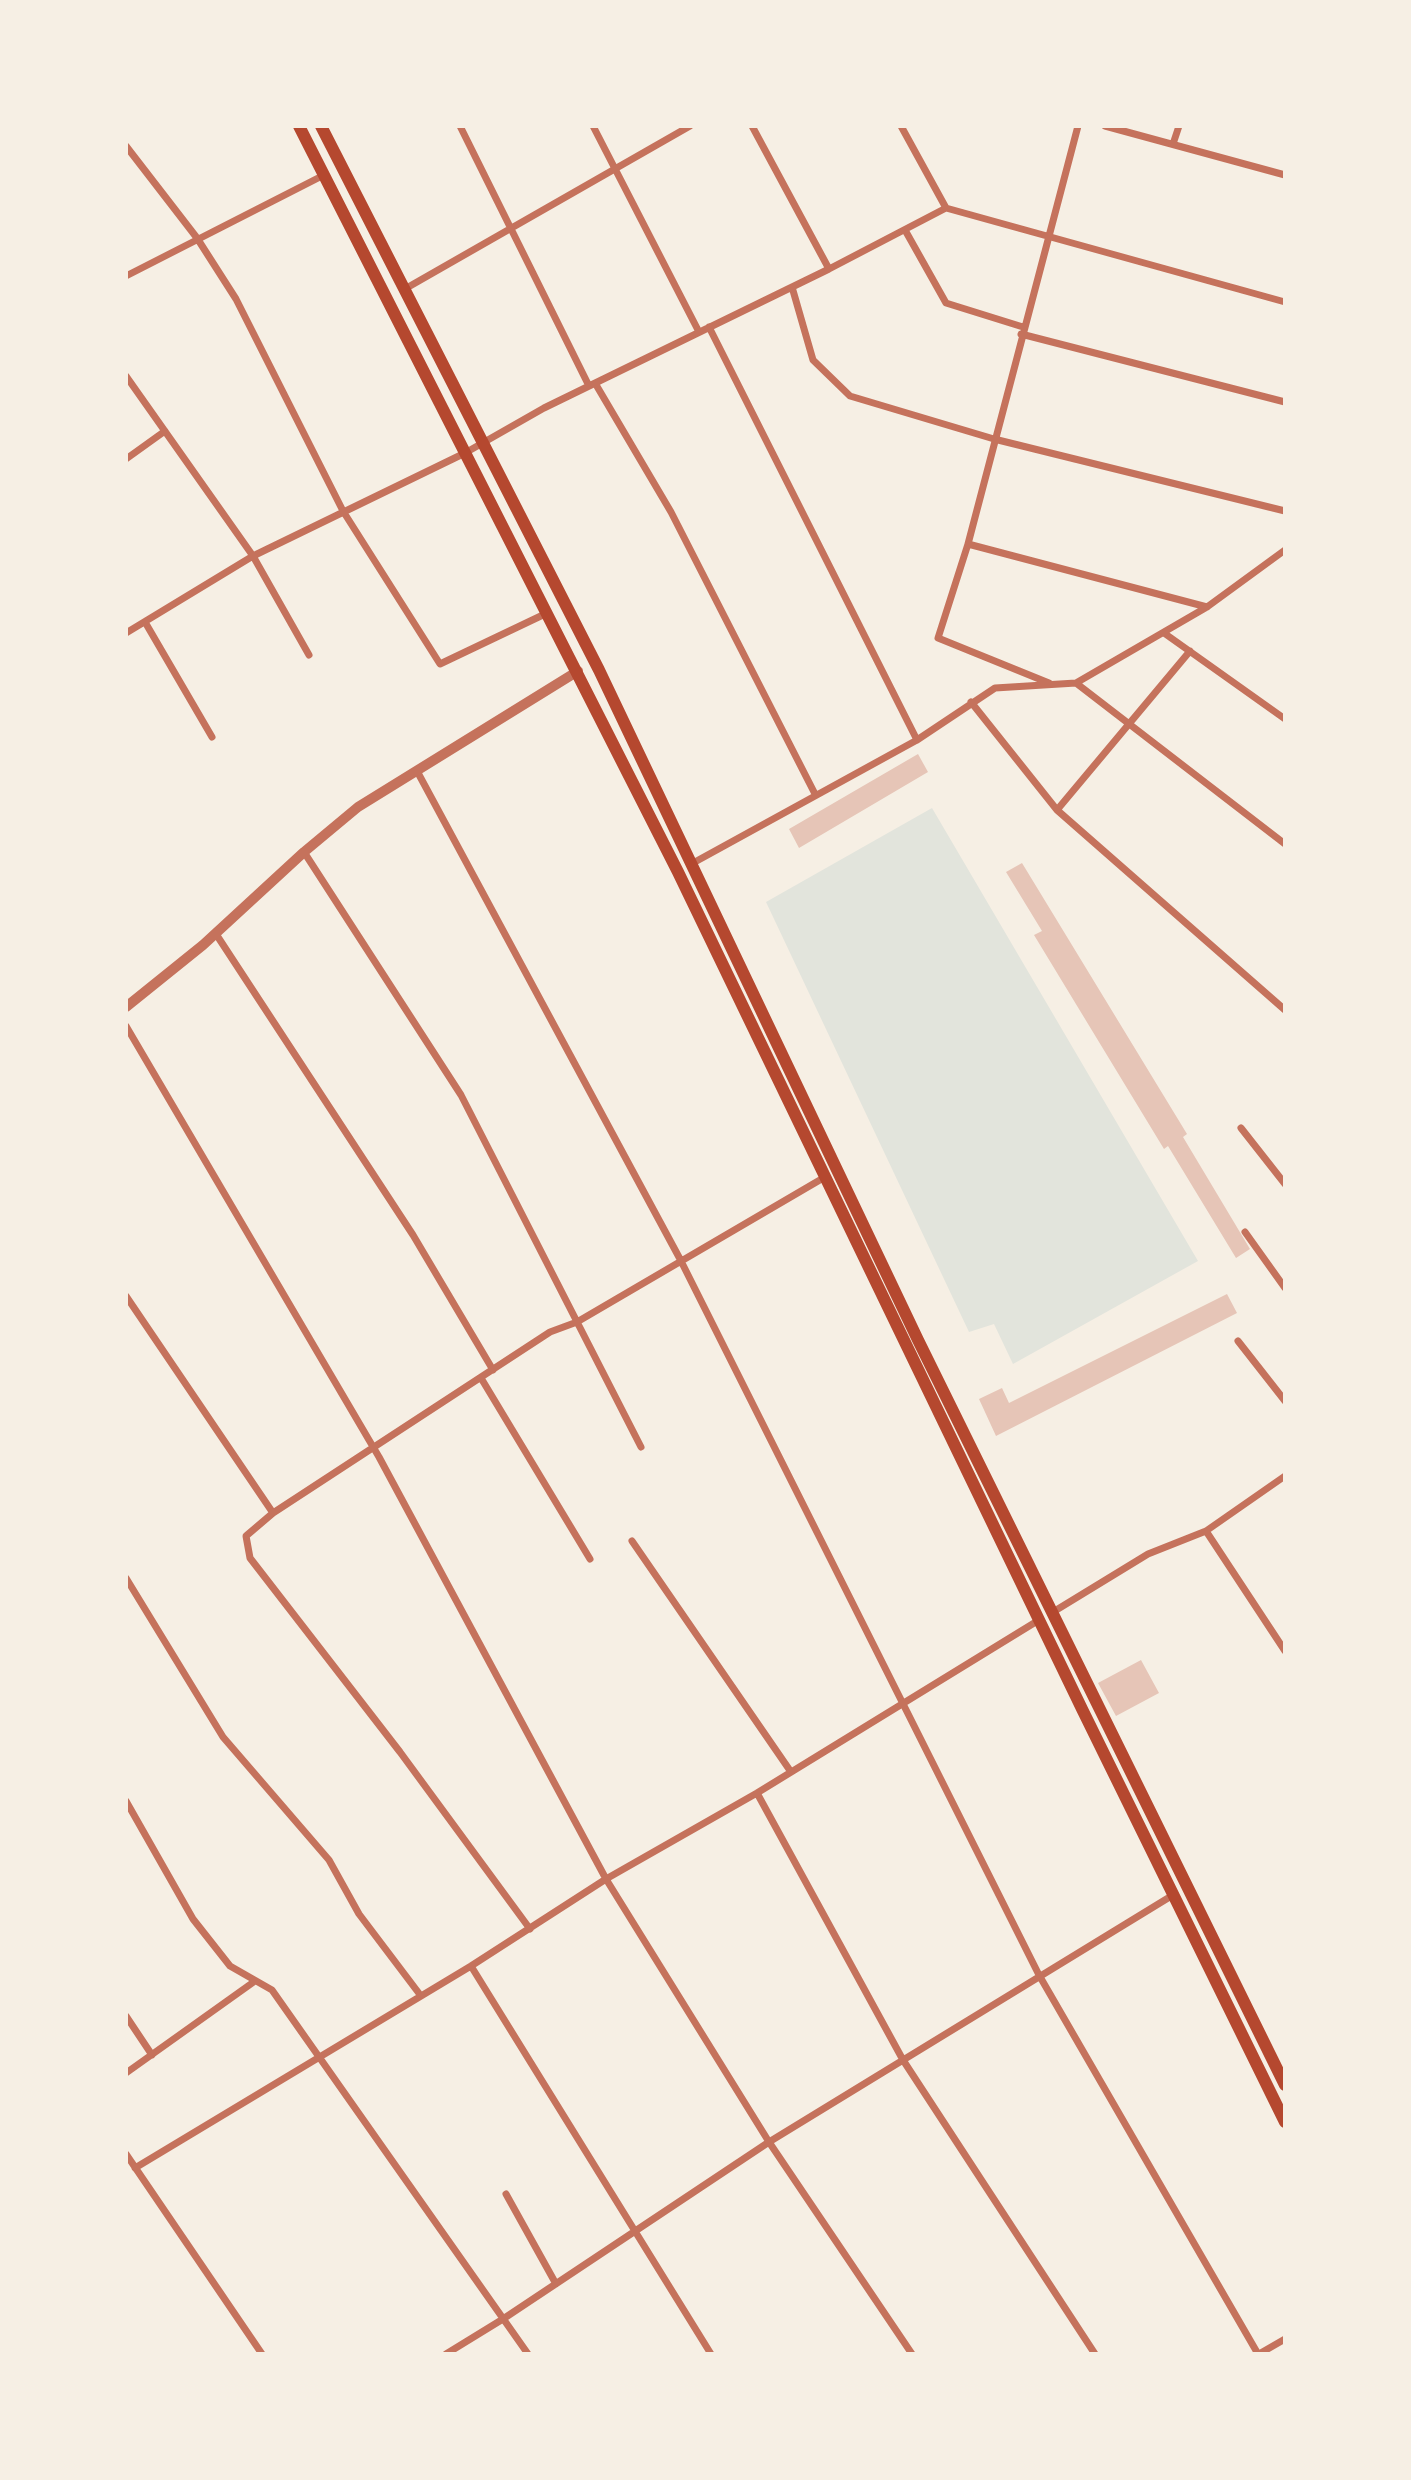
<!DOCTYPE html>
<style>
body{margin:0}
#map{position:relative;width:1411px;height:2480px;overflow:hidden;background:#f6efe4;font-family:Raleway,sans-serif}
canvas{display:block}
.frame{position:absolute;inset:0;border:128px solid #f6efe4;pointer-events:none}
</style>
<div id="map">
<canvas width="1411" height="2480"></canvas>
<div class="frame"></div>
</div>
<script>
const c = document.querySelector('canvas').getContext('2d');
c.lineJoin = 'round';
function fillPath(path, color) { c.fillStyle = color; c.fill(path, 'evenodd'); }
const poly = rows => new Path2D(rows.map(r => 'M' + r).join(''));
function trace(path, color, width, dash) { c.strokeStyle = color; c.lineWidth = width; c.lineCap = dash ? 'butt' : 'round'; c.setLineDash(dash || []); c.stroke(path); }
fillPath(poly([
 [932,808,1198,1261,1013,1364,994,1324,969,1332,766,902]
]), '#e2e4dc');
fillPath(poly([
 [918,754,928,772,799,848,789,829],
 [1022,863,1187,1134,1183,1137,1250,1249,1236,1258,1168,1146,1164,1149,1034,935,1042,931,1006,872],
 [1227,1294,1237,1313,996,1436,979,1399,1002,1388,1009,1403],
 [1141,1660,1159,1693,1116,1716,1098,1683]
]), '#e6c5b7');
trace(poly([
 [460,126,589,386],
 [593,126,699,332],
 [752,126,829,269],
 [901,126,946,208],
 [1105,126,1285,175],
 [1173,144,1179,126],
 [126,146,197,238,236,299,343,511,440,664,545,614],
 [905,230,946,303,1023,327],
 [126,276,324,175],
 [792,287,813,360,850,396,994,439,1285,511],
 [403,290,690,126],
 [709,327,917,740],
 [1021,334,1285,402],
 [126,376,253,556,309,655],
 [595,383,671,512,815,794],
 [126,459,165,431],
 [968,544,1207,607],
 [145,622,212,737],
 [126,633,253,556,465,453,544,408,829,269,946,208,1285,302],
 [1164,633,1285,719],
 [1049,683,938,638,968,544,1078,126],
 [1076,683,1285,844],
 [971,702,1057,810,1285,1010],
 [417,771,680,1259,1039,1975,1258,2354],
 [1057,810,1190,651],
 [304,852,461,1095,641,1447],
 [693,863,917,740,995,688,1076,683,1207,607,1285,550],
 [216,934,413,1235,493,1370],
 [126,1026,379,1457,606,1879,769,2142,912,2354],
 [1241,1128,1285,1184],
 [1245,1232,1285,1288],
 [126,1296,273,1513],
 [1238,1341,1285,1401],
 [481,1378,590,1559],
 [1206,1531,1285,1651],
 [632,1541,791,1772],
 [126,1578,223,1737,329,1860,359,1914,421,1996],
 [1053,1612,1148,1554,1206,1531,1285,1476],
 [757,1793,903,2060,1095,2354],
 [126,1801,193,1919,230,1966,272,1990,528,2354],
 [530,1929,400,1752,250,1558,246,1536,273,1513,550,1332,577,1322,825,1177],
 [471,1966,711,2354],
 [126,2016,152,2055],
 [126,2073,255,1981],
 [126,2154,262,2354],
 [135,2168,471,1966,606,1879,757,1793,1039,1620],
 [506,2194,556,2284],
 [446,2354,503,2319,769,2142,1173,1895],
 [1259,2354,1285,2339]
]), '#c5725c', 7);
trace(poly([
 [126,1007,203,945,304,852,358,807,578,671]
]), '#c5725c', 10);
trace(poly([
 [299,126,678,872,1083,1711,1285,2122],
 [321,126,599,670,918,1340,1285,2085]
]), '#b5482f', 12);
</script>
